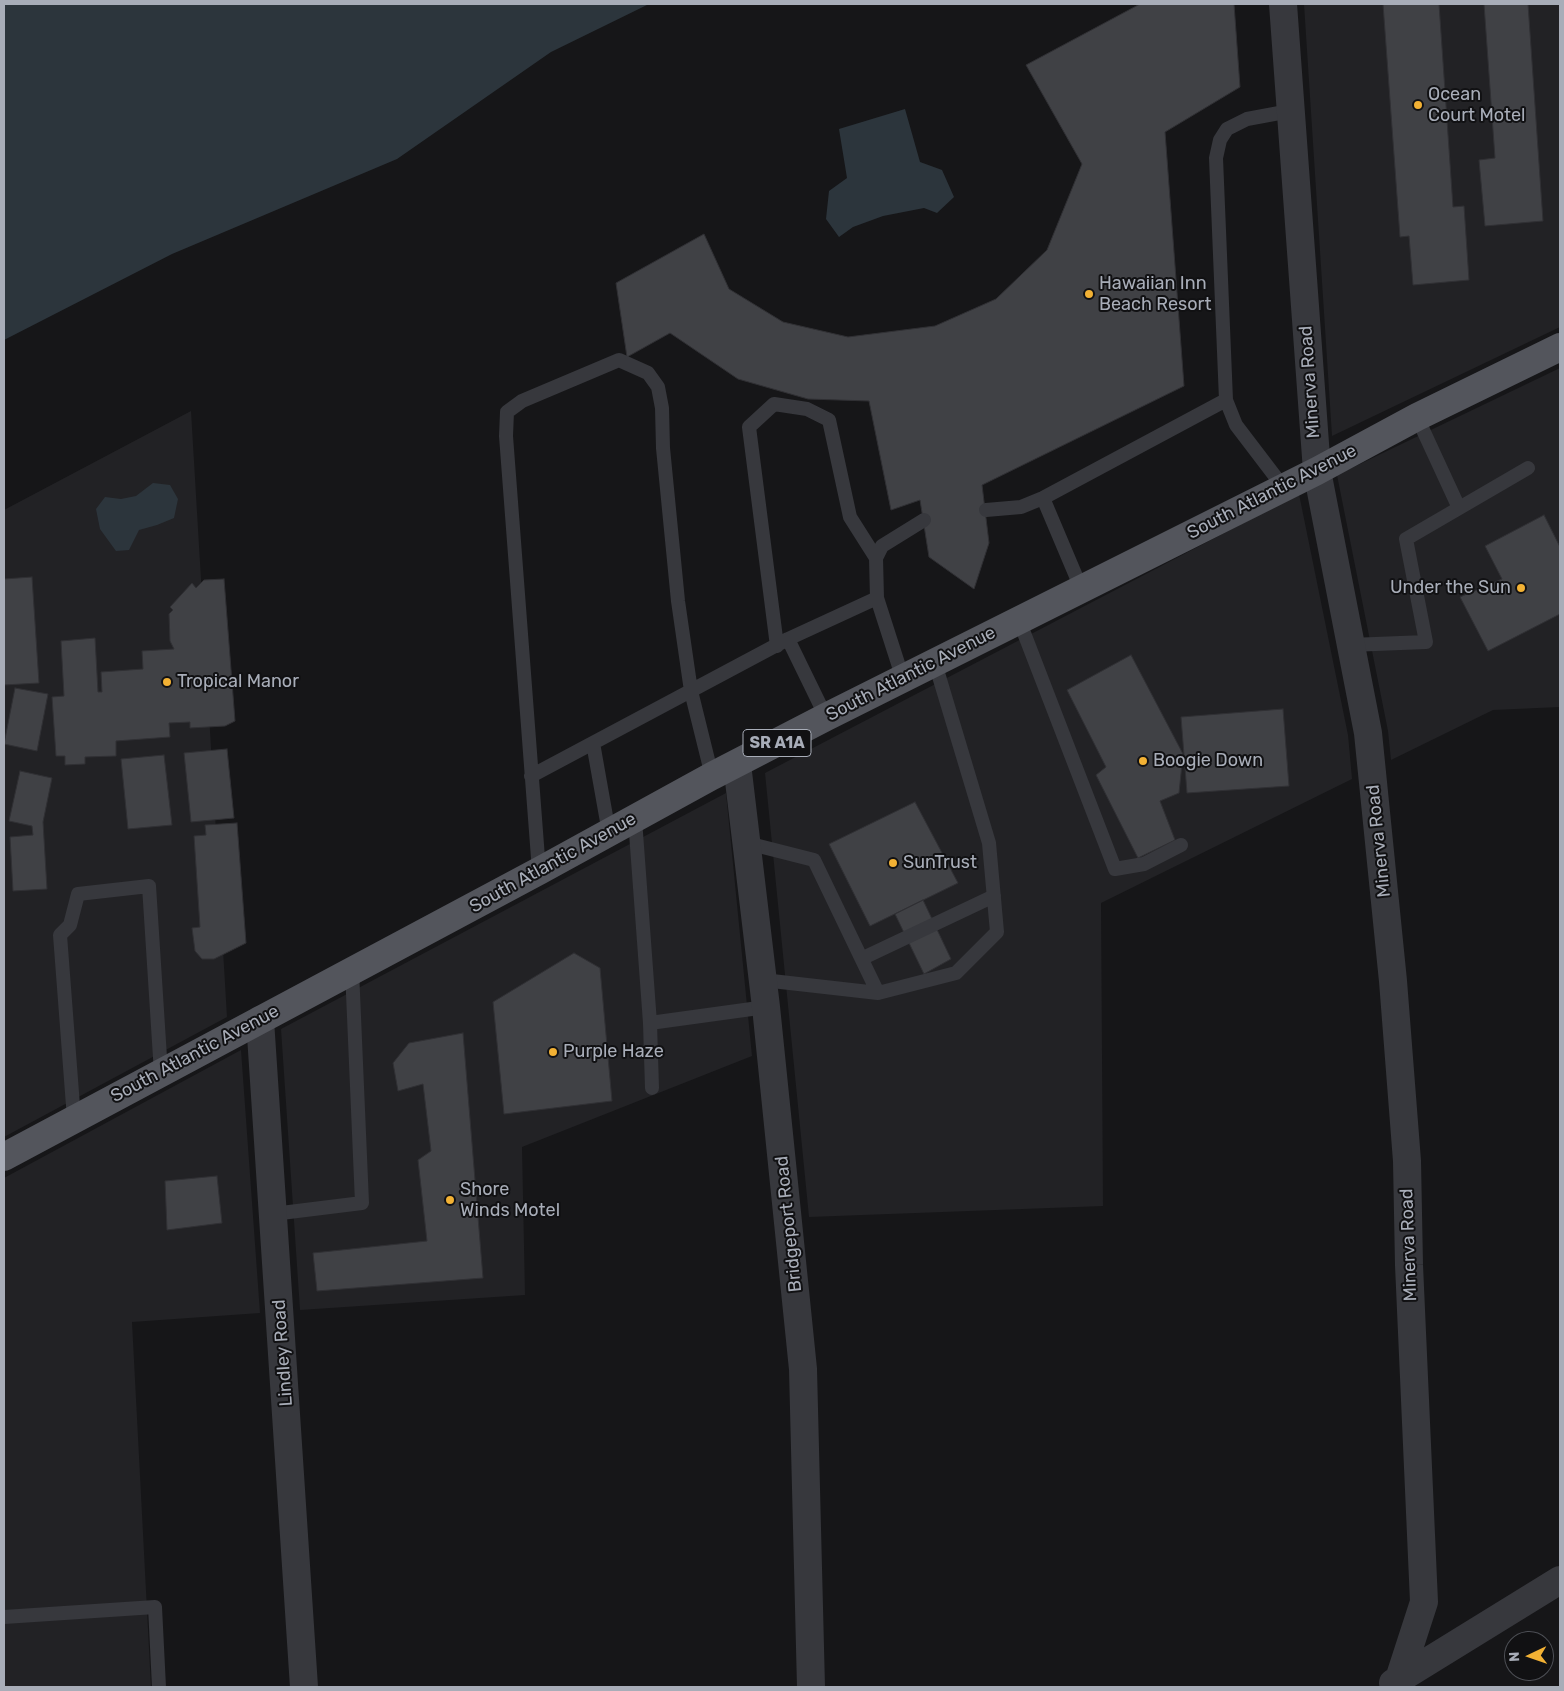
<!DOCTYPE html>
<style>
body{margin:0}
#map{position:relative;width:1564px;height:1691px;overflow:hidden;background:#161618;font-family:Rubik,sans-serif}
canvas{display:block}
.frame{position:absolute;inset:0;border:5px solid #a8adb8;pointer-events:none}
.north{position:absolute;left:1504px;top:1631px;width:50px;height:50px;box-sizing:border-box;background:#111113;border:1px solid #4d4f55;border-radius:50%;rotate:267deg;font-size:14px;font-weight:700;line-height:20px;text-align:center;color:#a8adb8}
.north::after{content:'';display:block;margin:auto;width:18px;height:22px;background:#f2b134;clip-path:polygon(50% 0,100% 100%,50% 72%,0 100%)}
</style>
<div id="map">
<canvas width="1564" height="1691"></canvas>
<div class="frame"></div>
<div class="north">N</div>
</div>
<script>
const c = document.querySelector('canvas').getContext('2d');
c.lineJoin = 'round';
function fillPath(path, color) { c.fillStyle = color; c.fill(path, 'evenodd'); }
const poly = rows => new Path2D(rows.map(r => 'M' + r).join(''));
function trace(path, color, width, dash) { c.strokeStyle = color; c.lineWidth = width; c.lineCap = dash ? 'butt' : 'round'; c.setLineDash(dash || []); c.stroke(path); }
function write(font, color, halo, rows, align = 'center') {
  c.font = font + ' Rubik,sans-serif'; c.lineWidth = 4; c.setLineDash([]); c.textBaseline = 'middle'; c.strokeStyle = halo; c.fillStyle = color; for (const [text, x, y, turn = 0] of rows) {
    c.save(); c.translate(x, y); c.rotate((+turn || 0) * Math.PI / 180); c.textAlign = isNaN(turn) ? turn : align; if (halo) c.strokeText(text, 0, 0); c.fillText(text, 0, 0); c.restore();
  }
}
fillPath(poly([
 [1304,4,1560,4,1560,327,1332,436],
 [1560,368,1560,707,1493,710,1391,760,1388,731,1337,475],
 [191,411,227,1017,4,1137,4,510],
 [1299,494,1348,735,1352,779,1101,903,1103,1206,809,1217,765,773],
 [726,793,752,1056,522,1147,525,1295,300,1310,281,1029],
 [241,1050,260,1313,132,1322,151,1687,4,1687,4,1178]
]), '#222225');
fillPath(poly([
 [4,4,649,4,551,52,397,159,172,254,4,340],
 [905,109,920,162,942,170,954,197,937,213,924,208,883,216,853,227,839,237,826,219,829,191,847,178,839,129],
 [153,483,170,485,178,499,174,518,157,525,139,530,129,550,116,551,100,529,96,509,105,497,121,499,136,496]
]), '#2c353c');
const building = poly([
 [1140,4,1234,4,1240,87,1165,132,1184,386,982,485,989,543,974,589,929,557,920,500,891,510,869,401,808,399,738,379,670,333,627,357,616,283,704,234,729,289,783,322,848,337,935,326,996,299,1047,250,1082,164,1026,65,1140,4],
 [1383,4,1439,4,1453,207,1464,206,1469,280,1413,285,1409,236,1400,237,1383,4],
 [1484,4,1528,4,1543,221,1485,226,1479,160,1495,158,1484,4],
 [1544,515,1560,547,1560,614,1488,651,1460,597,1502,579,1485,546,1544,515],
 [32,577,39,683,4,685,4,579,32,577],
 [224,579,235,721,225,726,190,728,190,722,169,723,170,737,116,741,116,756,85,757,85,764,65,765,65,756,56,756,52,697,64,696,61,641,95,638,98,692,102,692,101,672,143,669,142,651,174,649,170,641,169,614,173,610,170,607,192,583,196,588,204,580,224,579],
 [1131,655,1183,754,1179,793,1160,801,1175,840,1138,858,1096,775,1106,767,1067,690,1131,655],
 [15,688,48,694,37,751,4,744,15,688],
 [1283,709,1289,786,1187,793,1181,717,1283,709],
 [227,749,234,818,191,822,184,753,227,749],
 [164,755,172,825,128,829,121,759,164,755],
 [20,771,52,778,43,822,47,889,13,891,10,837,33,835,32,826,9,821,20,771],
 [915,802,958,883,870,926,829,844,915,802],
 [237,823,246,943,214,959,202,959,195,951,192,928,200,927,194,836,206,835,205,825,237,823],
 [923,900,951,959,924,974,895,914,923,900],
 [574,953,600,968,612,1101,504,1114,493,1002,574,953],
 [463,1033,483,1278,317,1291,313,1253,427,1241,418,1160,431,1151,423,1084,398,1091,393,1063,409,1043,463,1033],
 [217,1176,222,1223,167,1230,165,1181,217,1176]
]);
fillPath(building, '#404145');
trace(building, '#303034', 1);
trace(poly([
 [1417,417,1459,508],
 [1284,488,1236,425,1226,400,1216,158,1220,140,1227,129,1247,119,1290,111],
 [1043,498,1081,588],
 [986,510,1021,507,1043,498,1226,400],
 [1019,620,1115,869,1144,864,1181,845],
 [788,639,826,717],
 [1350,645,1426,642,1406,539,1528,468],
 [777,646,749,427,774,404,807,409,829,420,850,517,876,558],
 [903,679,877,598,876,558,882,546,924,520],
 [593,743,609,833],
 [531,776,788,639,877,598],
 [635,819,650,1023,652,1088],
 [747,843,814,860,878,993,956,973,997,932,989,843,935,663],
 [539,871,506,436,507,412,522,401,619,360,648,373,658,387,662,408,663,448,678,601,691,691,712,776],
 [863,958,994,896],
 [763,980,878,993],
 [650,1023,766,1007],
 [74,1119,60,935,70,925,78,894,149,886,161,1073],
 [273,1214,362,1203,352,970],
 [4,1617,155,1607,159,1687]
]), '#37383d', 14);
trace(poly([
 [1283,4,1317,471,1368,733,1393,981,1407,1161,1409,1265,1424,1602,1399,1679],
 [737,764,766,1007,803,1369,811,1687],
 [260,1020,304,1687],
 [1393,1683,1560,1580]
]), '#37383d', 28);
trace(poly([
 [4,1157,539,871,712,776,826,717,1317,471,1417,417,1560,347]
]), '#53555c', 28);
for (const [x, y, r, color] of [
 [1418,105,5,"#f2b134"],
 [1089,294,5,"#f2b134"],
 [1521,588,5,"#f2b134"],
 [167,682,5,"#f2b134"],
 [1143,761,5,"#f2b134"],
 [893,863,5,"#f2b134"],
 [553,1052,5,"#f2b134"],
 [450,1200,5,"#f2b134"]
]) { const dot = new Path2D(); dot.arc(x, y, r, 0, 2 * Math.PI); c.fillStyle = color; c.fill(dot); trace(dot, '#111113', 2); }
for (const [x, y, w] of [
 [777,743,68]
]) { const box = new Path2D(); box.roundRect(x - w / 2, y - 13.5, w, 27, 4); c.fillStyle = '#111113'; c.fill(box); trace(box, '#a8adb8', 1); }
write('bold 16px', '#a8adb8', null, [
 ["SR A1A",777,743]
]);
write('18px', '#a8adb8', '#111113', [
 ["Ocean",1428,95],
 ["Court Motel",1428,116],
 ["Hawaiian Inn",1099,284],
 ["Beach Resort",1099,305],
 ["Under the Sun",1511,588,"right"],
 ["Tropical Manor",177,682],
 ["Boogie Down",1153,761],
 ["SunTrust",903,863],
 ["Purple Haze",563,1052],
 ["Shore",460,1190],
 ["Winds Motel",460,1211]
], 'left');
write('18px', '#a8adb8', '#111113', [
 ["Minerva Road",1310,382,-94],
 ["South Atlantic Avenue",1272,492,-27],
 ["South Atlantic Avenue",911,674,-27],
 ["Minerva Road",1379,841,-96],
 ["South Atlantic Avenue",553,863,-29],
 ["South Atlantic Avenue",195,1054,-28],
 ["Bridgeport Road",789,1224,-96],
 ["Minerva Road",1409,1245,-92],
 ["Lindley Road",283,1353,-94]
]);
</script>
